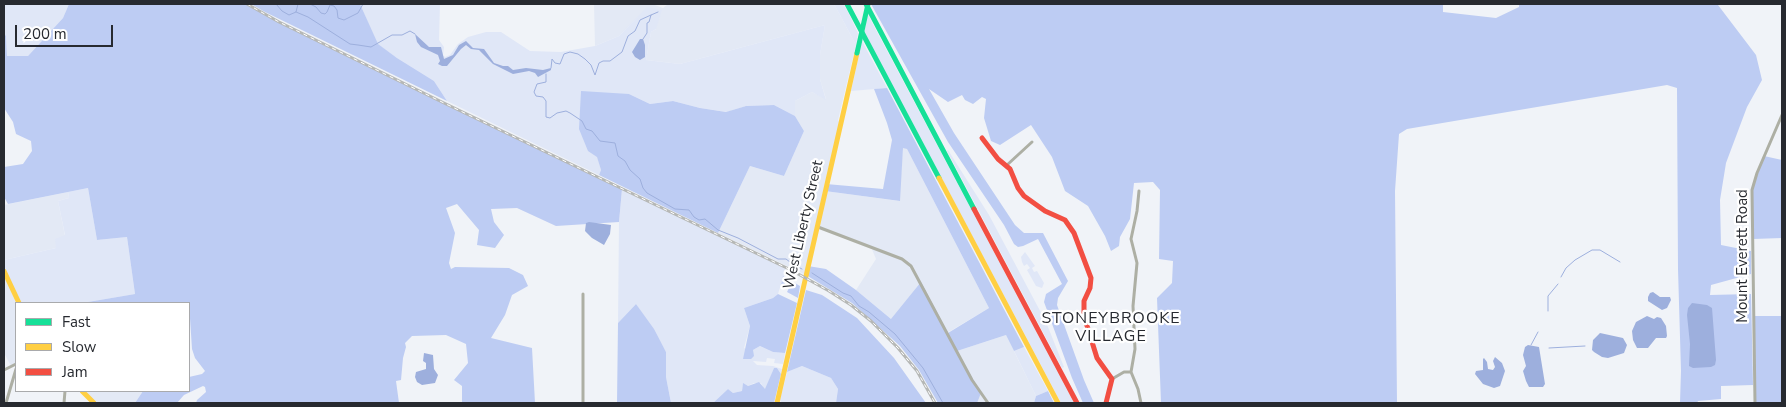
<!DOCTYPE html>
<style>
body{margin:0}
#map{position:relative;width:1786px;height:407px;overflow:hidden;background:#f0f3f8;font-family:"Nunito Sans",sans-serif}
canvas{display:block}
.frame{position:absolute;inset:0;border:5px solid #272a30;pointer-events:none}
.legend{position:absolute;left:15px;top:302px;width:175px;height:90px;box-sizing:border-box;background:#fff;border:1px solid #a9aaac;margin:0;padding:6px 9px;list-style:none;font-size:15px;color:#272a30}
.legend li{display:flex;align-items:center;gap:10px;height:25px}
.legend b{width:25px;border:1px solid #a9aaac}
.scale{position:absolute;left:15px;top:25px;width:98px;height:22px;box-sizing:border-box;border:2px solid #272a30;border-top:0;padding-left:6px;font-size:15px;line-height:18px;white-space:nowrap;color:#272a30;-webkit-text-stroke:4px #fff;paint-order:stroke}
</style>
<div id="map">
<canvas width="1786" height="407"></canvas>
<div class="frame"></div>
<ul class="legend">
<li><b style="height:6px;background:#16e098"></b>Fast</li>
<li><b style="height:6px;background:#ffcf43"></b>Slow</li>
<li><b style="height:6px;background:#f24e42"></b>Jam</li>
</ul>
<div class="scale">200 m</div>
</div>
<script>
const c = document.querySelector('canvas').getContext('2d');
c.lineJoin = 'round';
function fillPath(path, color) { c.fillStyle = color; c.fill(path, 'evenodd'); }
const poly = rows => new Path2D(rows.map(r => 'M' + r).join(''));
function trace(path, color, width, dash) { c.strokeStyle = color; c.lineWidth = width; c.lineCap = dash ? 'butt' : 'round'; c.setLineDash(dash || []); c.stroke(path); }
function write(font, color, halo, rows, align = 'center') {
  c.font = font + ' "Nunito Sans",sans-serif'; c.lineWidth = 4.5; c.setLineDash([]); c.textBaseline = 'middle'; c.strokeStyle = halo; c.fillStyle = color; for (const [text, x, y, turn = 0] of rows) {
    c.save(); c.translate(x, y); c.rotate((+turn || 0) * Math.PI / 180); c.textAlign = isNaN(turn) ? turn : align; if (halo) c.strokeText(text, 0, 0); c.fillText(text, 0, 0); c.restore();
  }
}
fillPath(poly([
 [594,4,652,4,663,8,668,4,834,4,856,45,838,120,840,123,825,191,899,201,903,147,907,149,989,308,947,333,891,319,856,290,876,259,871,247,817,227,806,275,718,233,750,166,784,176,804,131,795,116,795,101,812,92,826,99,820,79,820,55,825,25,680,64,646,60,651,32,656,29,647,8,619,36,595,46],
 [68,192,69,198,58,201,65,236,56,248,4,260,4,205],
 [4,271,16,303,16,364,11,366,4,353],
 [1006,335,1036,396,1034,403,977,403,957,351],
 [82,391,143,391,135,403,94,403]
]), '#e3e9f5');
fillPath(poly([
 [4,4,69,4,63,18,28,56,7,56,6,36,4,33],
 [360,4,440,4,439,40,444,47,443,55,445,57,450,55,458,44,468,37,486,32,501,32,530,51,561,52,595,46,619,36,647,7,662,10,656,29,651,32,646,60,680,64,825,25,820,55,820,79,826,100,812,92,795,101,795,116,774,105,746,106,727,112,700,108,673,101,650,104,629,94,597,156,601,170,599,175,447,101,434,81,397,58,377,44],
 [834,4,843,4,847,10,858,33,856,45],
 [868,15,1074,403,1061,403,864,32],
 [862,41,887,88,851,91],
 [948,150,989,215,1046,322,1064,367,1062,368,947,151],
 [88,188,97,240,127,237,135,294,82,303,19,303,4,271,4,260,56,248,55,239,65,235,58,201,69,198,68,192],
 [622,189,786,268,778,294,773,298,744,308,750,326,744,348,753,352,753,350,760,346,773,352,785,353,783,364,774,363,775,359,767,358,766,362,753,361,757,365,773,366,782,369,781,374,777,368,774,368,766,389,764,389,761,383,754,383,748,386,743,384,742,391,733,393,728,389,713,403,671,403,666,377,666,352,636,304,618,323,619,222],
 [1025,252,1035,266,1032,268,1034,272,1037,271,1044,283,1042,288,1036,286,1027,270,1030,268,1027,264,1024,266,1022,262,1021,257],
 [1024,347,1048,391,1036,396,1014,351],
 [802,366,831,378,838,389,836,403,782,403,780,400,787,372]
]), '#e0e7f7');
fillPath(poly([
 [69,4,247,4,279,22,622,189,619,222,556,226,517,208,491,209,494,222,504,235,495,248,477,245,479,230,457,204,446,208,455,233,449,263,451,269,455,267,509,268,523,275,528,286,512,295,505,315,491,338,532,348,535,403,462,403,462,386,454,380,468,363,466,344,446,335,412,336,405,343,406,347,403,358,401,380,396,381,399,403,196,403,197,400,206,392,205,387,203,386,184,395,177,403,135,403,143,391,189,391,189,377,202,374,205,371,195,358,192,349,189,303,82,303,135,294,127,237,97,240,88,188,8,204,4,197,4,167,23,164,32,151,31,141,16,134,13,122,4,108,4,33,6,36,7,56,28,56,63,18],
 [251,4,360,4,378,44,397,58,434,81,447,101,265,12],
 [871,4,1443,4,1443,12,1496,18,1519,7,1519,4,1718,5,1756,55,1762,80,1747,107,1726,163,1720,200,1721,245,1751,251,1751,274,1711,285,1710,295,1751,294,1753,385,1721,386,1721,399,1698,401,1697,403,1680,403,1681,371,1678,269,1677,88,1667,85,1407,129,1399,134,1395,191,1397,403,1161,403,1157,298,1172,283,1173,261,1159,259,1160,190,1153,182,1134,183,1130,219,1120,237,1119,246,1111,251,1105,236,1088,206,1065,191,1052,157,1031,125,1000,145,991,141,984,118,986,99,982,97,973,104,965,100,962,95,948,102,929,89,954,133,1015,225,1024,233,1043,233,1068,281,1058,298,1057,305,1084,380,1094,403,1083,403,1072,378,1044,302,1046,294,1062,284,1038,239,1023,246,1018,247,1014,244,1004,225,948,142],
 [887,88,1024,347,1014,351,1006,335,957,351,981,393,977,403,938,403,919,370,900,346,852,303,806,275,808,266,826,269,856,290,891,319,921,282,948,333,989,308,907,149,903,148,900,201,825,191,826,184,883,189,892,140,887,123,874,89],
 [581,91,629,94,650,104,673,101,700,108,726,112,746,106,774,105,795,116,804,131,784,176,750,166,718,233,599,175,601,170,597,157,588,151,579,129],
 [1764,156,1782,160,1782,238,1753,239,1752,190],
 [783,276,800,286,798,298,787,292,789,288,781,285],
 [806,290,822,295,857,318,894,358,926,403,836,403,838,389,831,378,802,366,787,372],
 [778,294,797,303,785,353,773,352,760,346,753,350,754,356,751,359,743,359,750,326,744,308,773,298],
 [636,304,654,329,666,352,666,377,671,403,617,403,618,323],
 [1753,316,1782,316,1782,403,1755,403],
 [774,368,777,368,781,374,774,403,713,403,728,389,733,393,742,391,743,383,748,386,759,382,765,389],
 [1048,391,1054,403,1034,403,1036,396]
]), '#bdccf3');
fillPath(poly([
 [415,34,429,47,441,47,444,59,453,55,459,45,466,41,473,48,484,49,494,63,503,66,508,66,513,70,526,68,543,70,551,68,551,70,538,77,535,73,529,71,513,74,493,64,479,50,471,49,466,45,461,49,447,66,442,66,438,64,440,61,438,55,421,47,417,42],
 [640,39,643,39,645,45,645,57,640,60,635,57,632,52],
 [589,222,611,225,610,234,604,245,592,238,585,231,586,223],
 [1653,292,1660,297,1670,297,1671,300,1667,308,1662,310,1648,301,1648,297,1650,293],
 [1692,303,1707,305,1712,308,1716,360,1715,365,1711,367,1693,368,1689,366,1690,344,1687,315,1688,308],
 [1647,316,1654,319,1657,317,1661,318,1666,326,1667,336,1666,338,1656,338,1648,348,1637,348,1633,340,1632,331,1636,322],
 [1600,333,1623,338,1627,345,1624,353,1608,358,1602,357,1594,352,1592,350,1593,340],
 [1528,345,1539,347,1545,384,1543,387,1529,387,1526,381,1523,371,1526,366,1523,355,1525,347],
 [424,353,433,355,434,369,438,375,435,383,422,385,417,382,415,377,416,372,426,369,426,363,423,361],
 [1495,357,1502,363,1505,371,1500,386,1494,388,1483,384,1475,374,1476,371,1483,370,1483,359,1484,358,1487,362,1488,369,1493,370,1495,367,1493,361]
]), '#9dafdd');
trace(poly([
 [276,4,282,11,289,15,296,12,298,4],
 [310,4,316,7,321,13,325,14,327,12,330,5,334,6,337,10,338,18,344,20,358,13,363,4],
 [296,12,308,17,350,44,358,45,371,47,392,35,402,35,410,31,415,34],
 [643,39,647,33,647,23,649,22,651,15,658,12],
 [551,68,552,59,555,63,560,64,564,54,570,52,578,54,585,59,591,65,595,75,599,63,603,61,610,61,622,52,628,36,635,31,640,20,651,15],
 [546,74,546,82,537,84,534,92,536,96,543,97,546,101,546,117,550,118,557,113,566,111,570,113,582,121,586,129,592,131,600,141,615,143,618,156,625,161,630,170,640,179,643,188,647,193,675,209,689,210,694,217,699,220,705,219,718,230,738,238,778,259,786,259,794,265,802,269],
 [812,273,843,293,851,296,859,306,869,312,895,334,923,368,943,403],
 [1561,277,1566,268,1575,260,1592,250,1600,250,1620,262],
 [1548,311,1548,296,1558,284],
 [1531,345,1538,332],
 [1549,348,1585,346]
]), '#9dafdd', 1);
trace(poly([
 [1007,165,1032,142],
 [1139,191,1137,211,1131,239,1137,263,1133,306,1135,349,1131,372,1138,389,1141,403],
 [818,227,902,259,911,266,972,380,988,403],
 [4,370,16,364],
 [1112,379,1124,372,1131,372],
 [6,403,16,369],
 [64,403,65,391],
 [583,403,583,294],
 [1755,403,1752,190,1757,173,1782,115]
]), '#adafa4', 3);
trace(poly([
 [847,4,939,178],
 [866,4,974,209]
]), '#16e098', 5);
trace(poly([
 [939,178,1058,403],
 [4,271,19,303],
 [82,391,94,403],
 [777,403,857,53]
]), '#ffcf43', 5);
trace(poly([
 [982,138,998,159,1010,169,1018,188,1024,196,1045,211,1065,220,1074,233,1091,278,1090,288,1084,301,1084,316,1097,358,1112,379,1106,403],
 [974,209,1077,403]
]), '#f24e42', 5);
const rail = poly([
 [247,4,279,22,446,104,791,270,829,291,851,305,871,321,898,348,917,371,935,403]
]);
trace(rail, '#b6b8b6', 3);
trace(rail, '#fff', 1, [4]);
trace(poly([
 [857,53,868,4]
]), '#16e098', 5);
write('15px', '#272a30', '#fff', [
 ["West Liberty Street",804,225,-77],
 ["Mount Everett Road",1743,256,-90]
]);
c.letterSpacing = '1px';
write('16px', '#272a30', '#fff', [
 ["STONEYBROOKE",1111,319],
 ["VILLAGE",1111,337]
]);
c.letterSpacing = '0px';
</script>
